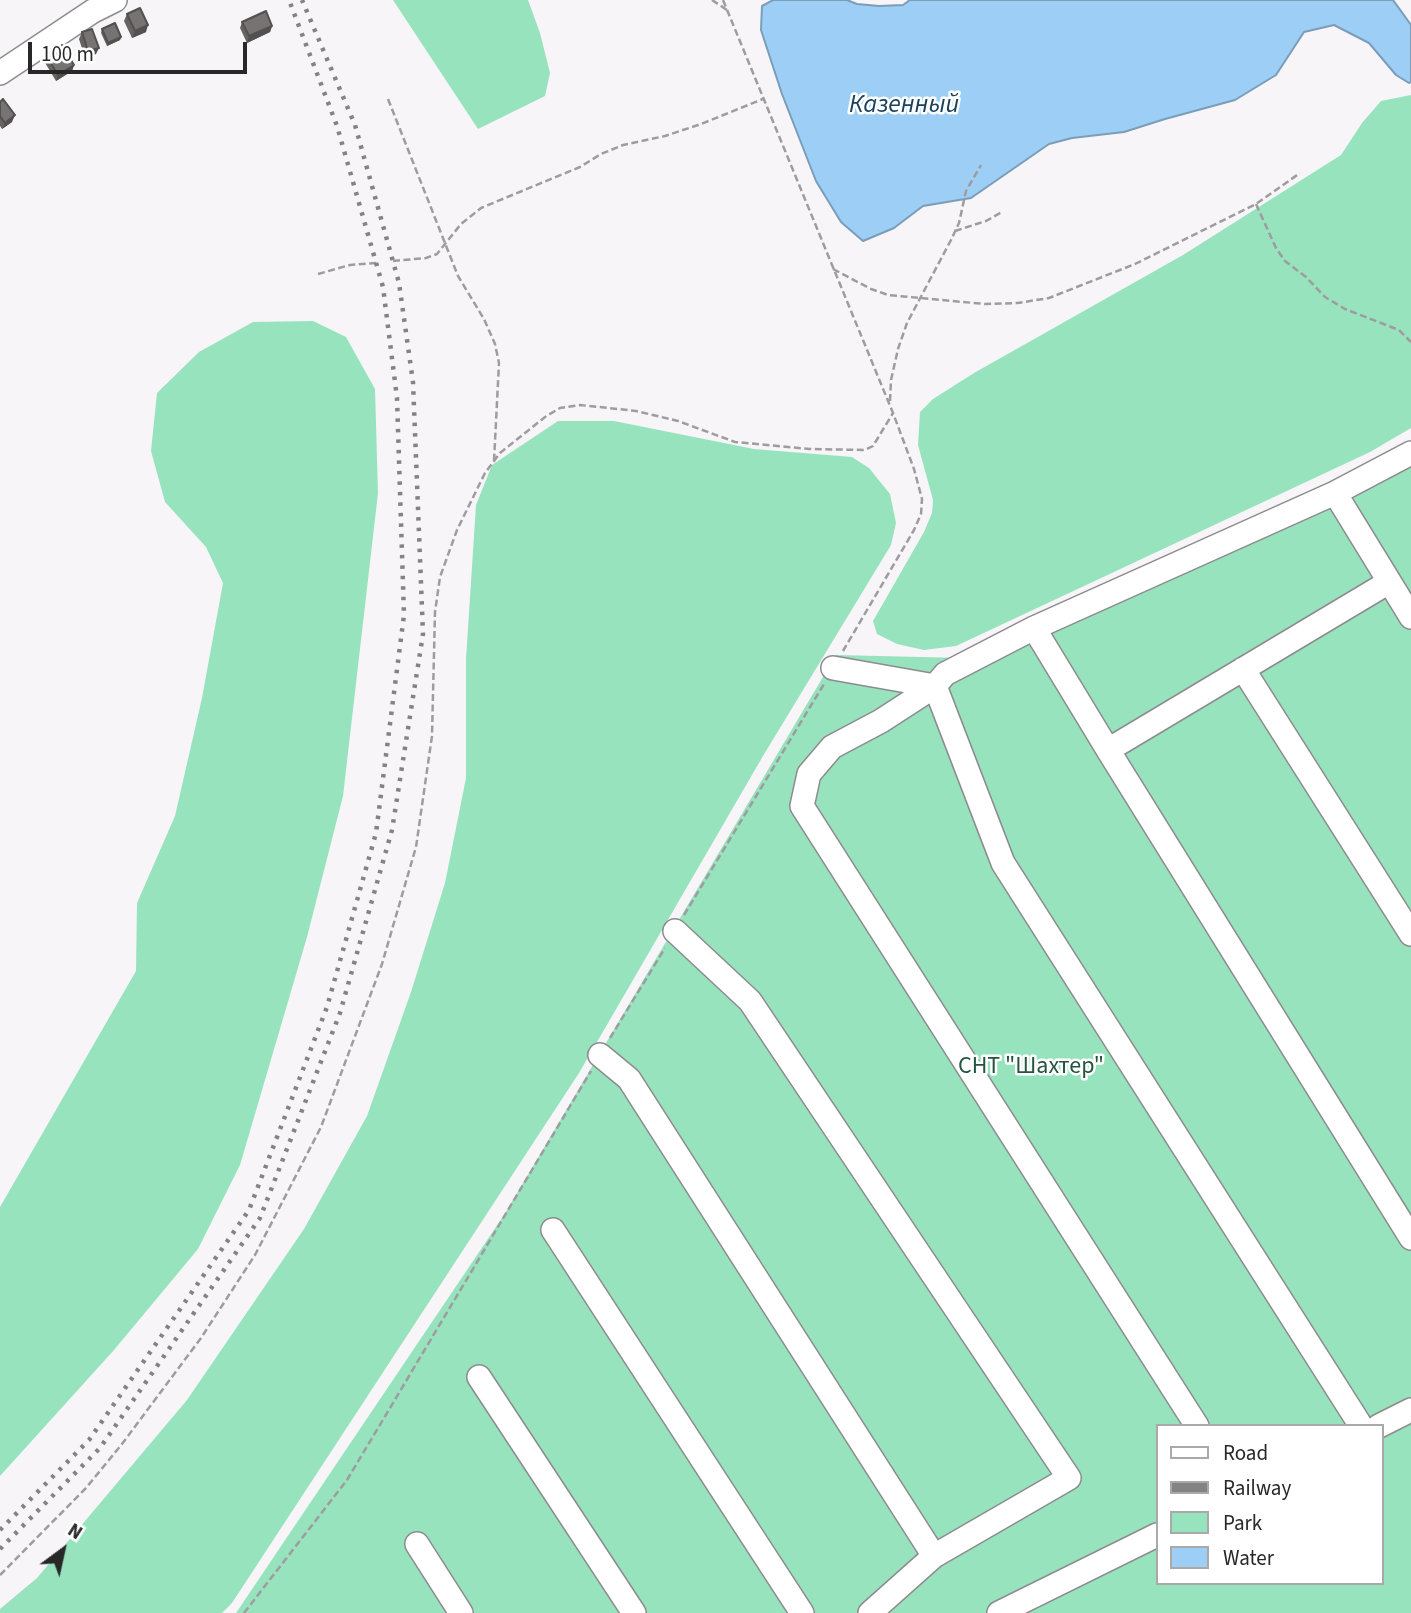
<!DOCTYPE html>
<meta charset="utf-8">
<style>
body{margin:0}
#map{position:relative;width:1411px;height:1613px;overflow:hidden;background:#f7f5f8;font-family:"Source Sans 3",sans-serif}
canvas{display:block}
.legend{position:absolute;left:1156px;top:1424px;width:228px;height:161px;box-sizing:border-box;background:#fff;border:2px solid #a9a9a9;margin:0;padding:9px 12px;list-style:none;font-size:21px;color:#282829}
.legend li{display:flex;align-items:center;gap:14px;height:35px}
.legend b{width:35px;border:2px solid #a9a9a9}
.north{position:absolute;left:28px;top:1515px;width:70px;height:70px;-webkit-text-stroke:5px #fff;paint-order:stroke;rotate:33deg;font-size:19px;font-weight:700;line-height:28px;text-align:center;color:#282829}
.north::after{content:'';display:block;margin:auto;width:24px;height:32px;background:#282829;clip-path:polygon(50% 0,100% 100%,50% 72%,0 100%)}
.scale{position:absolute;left:28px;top:42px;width:219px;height:32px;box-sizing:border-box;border:4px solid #282829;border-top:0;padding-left:9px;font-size:21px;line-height:24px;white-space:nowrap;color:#282829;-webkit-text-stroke:5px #fff;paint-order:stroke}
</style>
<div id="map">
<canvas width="1411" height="1613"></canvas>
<ul class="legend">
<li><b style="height:9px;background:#fff"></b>Road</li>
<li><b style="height:9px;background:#838284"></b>Railway</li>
<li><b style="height:19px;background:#97e3be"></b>Park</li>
<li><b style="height:19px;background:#9dcff6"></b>Water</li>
</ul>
<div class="north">N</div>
<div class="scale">100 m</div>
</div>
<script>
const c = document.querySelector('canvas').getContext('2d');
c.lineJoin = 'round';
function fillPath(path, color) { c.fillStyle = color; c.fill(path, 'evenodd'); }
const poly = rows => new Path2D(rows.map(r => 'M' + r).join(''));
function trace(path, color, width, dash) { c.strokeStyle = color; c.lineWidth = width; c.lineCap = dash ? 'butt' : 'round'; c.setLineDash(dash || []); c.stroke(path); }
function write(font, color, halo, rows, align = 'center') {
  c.font = font + ' "Source Sans 3",sans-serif'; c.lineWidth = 5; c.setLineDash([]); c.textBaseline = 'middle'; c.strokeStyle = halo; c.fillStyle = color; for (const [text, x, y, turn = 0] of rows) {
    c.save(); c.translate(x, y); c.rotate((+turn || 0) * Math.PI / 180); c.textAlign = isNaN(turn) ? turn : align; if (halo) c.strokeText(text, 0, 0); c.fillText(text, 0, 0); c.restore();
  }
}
fillPath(poly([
 [393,0,528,0,540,33,550,73,545,96,478,129],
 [1411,95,1411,428,1370,452,956,646,924,650,897,644,877,634,873,621,924,532,932,513,933,500,918,445,920,412,933,399,974,373,1183,255,1341,155,1362,123,1381,101],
 [313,321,346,337,375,389,378,493,343,796,307,937,240,1165,198,1249,114,1350,0,1476,0,1207,136,971,137,903,175,816,202,698,223,583,206,547,165,502,151,451,157,393,199,352,253,322],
 [558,421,614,421,754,449,852,457,869,468,890,494,896,523,891,545,763,756,579,1073,232,1603,222,1613,0,1613,0,1609,37,1578,187,1400,304,1229,367,1116,411,992,445,883,466,778,466,659,476,505,492,465],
 [1411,447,1411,1613,236,1613,504,1215,836,655,963,658],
 [1157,1426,1381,1426,1381,1583,1157,1583]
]), '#97e3be');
const water = poly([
 [773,0,847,0,857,4,879,6,903,5,910,0,1393,0,1411,25,1411,82,1409,83,1396,75,1369,43,1334,25,1304,32,1276,75,1235,100,1165,119,1124,132,1072,138,1049,144,971,198,923,206,894,228,863,241,841,222,816,181,782,94,761,30,762,6,773,0]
]);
fillPath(water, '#9dcff6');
trace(water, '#7a9db8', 2);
const minor = poly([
 [0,73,93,11,115,0],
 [1335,493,1411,617],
 [1034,628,1108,750,1411,1238],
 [833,668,935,686,945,674,1034,628,1335,493,1411,453],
 [1243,669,1411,934],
 [1108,750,1389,582],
 [675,931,750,1001,1069,1478,934,1556,870,1613],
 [600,1055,629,1079,934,1556],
 [553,1230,802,1613],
 [479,1377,634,1613],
 [1197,1426,802,806,809,774,832,747,881,721,935,686,1003,863,1361,1426],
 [1379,1426,1411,1410],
 [417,1544,461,1613],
 [999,1613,1157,1535]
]);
trace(minor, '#8d8b8e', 26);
trace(poly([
 [712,0,727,10],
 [723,0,893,413,914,469,922,499,921,514,914,530,843,651],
 [388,99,458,276,484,319,495,344,499,363,494,461],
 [1256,204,1276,248,1285,261,1306,277,1325,297,1345,309,1399,330,1411,342],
 [955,231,986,221,1002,212],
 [393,261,426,258,437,254,461,224,481,208,580,167,601,154,623,145,665,136,701,124,763,99],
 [833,269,871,289,888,295,985,304,1018,303,1049,298,1135,264,1256,204,1300,173],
 [318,274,350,265,376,263],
 [890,401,891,380,898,349,907,323,951,240,959,223,966,191,981,165],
 [684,915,824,684],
 [610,1038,665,948],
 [0,1575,86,1488,122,1444,201,1338,255,1255,321,1127,382,964,416,847,432,736,435,612,440,577,457,530,485,473,500,453,545,417,560,408,580,405,636,411,678,421,735,442,810,449,865,450,873,446,893,413],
 [244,1613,347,1480,591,1071]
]), '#9e9c9f', 2.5, [7, 3.5]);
trace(minor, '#fff', 23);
trace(poly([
 [0,1530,89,1440,249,1210,327,1007,376,833,404,615,397,398,383,287,337,126,289,0],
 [0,1549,100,1448,260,1218,340,1013,392,830,423,634,413,382,399,283,355,125,302,0]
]), '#838284', 4.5, [3.5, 7]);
fillPath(poly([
 [127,14,146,32,132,38,124,21],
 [242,22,272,26,270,32,247,43,240,28],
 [102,29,121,37,120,40,107,46,101,33],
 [82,32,96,54,85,58,79,39],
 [46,55,74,65,72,71,56,81,44,61],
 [0,102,12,122,2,129,0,126]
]), '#666362');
fillPath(poly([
 [148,25,146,32,132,38,135,31],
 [272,26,270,32,247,43,249,36],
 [121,37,120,40,107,46,108,43],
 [99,48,96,54,85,58,88,51],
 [74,65,72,71,56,81,58,75],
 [15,115,12,122,2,129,5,123]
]), '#535050');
const building = poly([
 [140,8,148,25,135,31,127,14,140,8],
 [266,11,272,26,249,36,242,22,266,11],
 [115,23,121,37,108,43,102,29,115,23],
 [92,29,99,48,88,51,82,32,92,29],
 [62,45,74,65,58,75,46,55,62,45],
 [3,99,15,115,5,123,0,116,0,102,3,99]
]);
fillPath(building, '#777372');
trace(building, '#535050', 2);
write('24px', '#25533f', '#fff', [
 ["СНТ \"Шахтер\"",1031,1068]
]);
write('italic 26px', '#1b415b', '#fff', [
 ["Казенный",904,106]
]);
</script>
